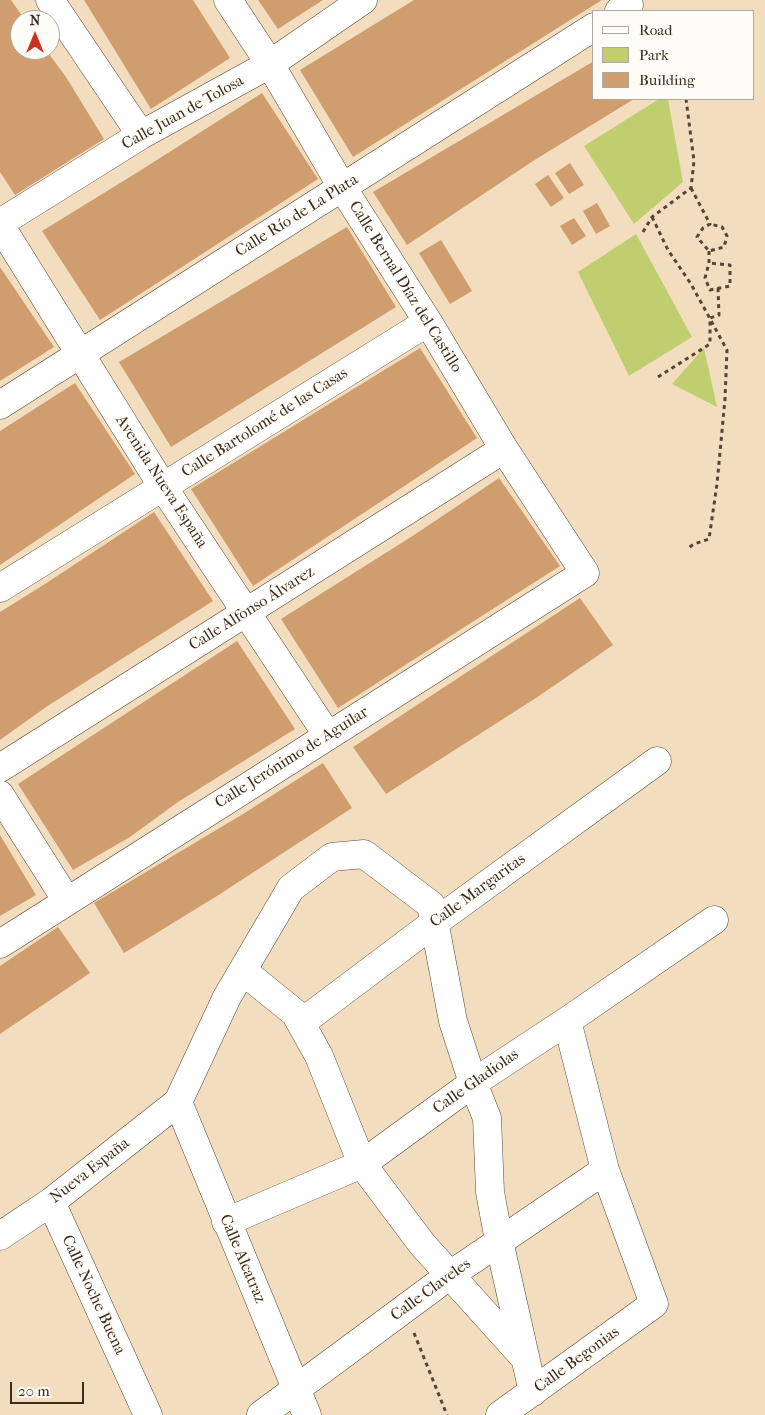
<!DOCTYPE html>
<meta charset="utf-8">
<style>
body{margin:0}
#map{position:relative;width:765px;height:1415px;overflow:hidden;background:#f2debf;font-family:"IM FELL French Canon",serif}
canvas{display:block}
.legend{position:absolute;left:592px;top:10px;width:162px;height:90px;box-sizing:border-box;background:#fdfcf7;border:1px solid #afa8a0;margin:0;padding:6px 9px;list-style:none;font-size:15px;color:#3b2a1e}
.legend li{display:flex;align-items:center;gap:10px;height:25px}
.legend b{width:25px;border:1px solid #afa8a0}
.north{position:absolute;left:10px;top:10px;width:50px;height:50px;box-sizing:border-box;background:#fdfcf7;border:1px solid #afa8a0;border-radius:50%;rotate:0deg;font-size:14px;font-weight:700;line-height:20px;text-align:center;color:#3b2a1e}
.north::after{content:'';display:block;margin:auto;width:18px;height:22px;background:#c8321e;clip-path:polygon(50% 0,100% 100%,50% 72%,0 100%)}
.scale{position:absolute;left:10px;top:1382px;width:74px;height:22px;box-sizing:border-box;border:2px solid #3b2a1e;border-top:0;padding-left:6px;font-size:15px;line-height:18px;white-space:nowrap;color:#3b2a1e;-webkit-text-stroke:4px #fdfcf7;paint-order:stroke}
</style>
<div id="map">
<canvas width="765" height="1415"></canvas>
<ul class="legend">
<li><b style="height:6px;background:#fff"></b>Road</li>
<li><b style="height:14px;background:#c1ce6f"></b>Park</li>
<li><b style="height:14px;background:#cf9d6e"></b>Building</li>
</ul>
<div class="north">N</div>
<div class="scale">20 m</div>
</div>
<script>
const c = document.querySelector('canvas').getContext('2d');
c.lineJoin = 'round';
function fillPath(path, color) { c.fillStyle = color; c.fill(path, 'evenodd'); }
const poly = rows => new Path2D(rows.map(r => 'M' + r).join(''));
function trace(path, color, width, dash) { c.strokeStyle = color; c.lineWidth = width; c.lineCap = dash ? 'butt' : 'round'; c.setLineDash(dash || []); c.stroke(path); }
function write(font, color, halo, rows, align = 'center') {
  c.font = font + ' "IM FELL French Canon",serif'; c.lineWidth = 4; c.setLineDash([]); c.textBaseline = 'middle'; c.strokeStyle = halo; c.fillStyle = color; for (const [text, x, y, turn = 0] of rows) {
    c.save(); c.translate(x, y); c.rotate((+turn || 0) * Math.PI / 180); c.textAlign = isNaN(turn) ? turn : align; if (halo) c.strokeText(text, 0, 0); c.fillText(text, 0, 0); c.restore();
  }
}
fillPath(poly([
 [659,99,668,99,683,182,634,224,584,146],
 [636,234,692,337,629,376,578,272],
 [704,348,717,407,672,384]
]), '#c1ce6f');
fillPath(poly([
 [0,0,11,0,25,20,20,20,20,50,46,50,66,77,104,139,15,195,0,172],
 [84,0,193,0,230,58,151,109],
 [258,0,323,0,278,29],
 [414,0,602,0,353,157,300,70],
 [594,61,594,99,634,99,533,161,407,245,373,192],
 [262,93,318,179,100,320,42,231,138,172],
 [570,163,584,185,569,194,555,173],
 [548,175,564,198,551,207,535,184],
 [597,203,610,226,596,234,583,211],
 [574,218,586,236,572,245,560,226],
 [347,227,396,307,171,447,119,362],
 [441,240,472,291,450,304,419,253],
 [0,267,54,347,0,381],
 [420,348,477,438,253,586,191,489],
 [75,383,135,474,0,565,0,431],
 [499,478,560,566,338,708,281,619,414,535],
 [154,512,213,601,46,707,0,740,0,612,45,584],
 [580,598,613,645,539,696,386,794,353,747],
 [237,641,295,729,178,802,130,837,73,870,18,784],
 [323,763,352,808,217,896,124,953,94,903,243,814],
 [0,835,36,895,0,916],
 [58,927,90,973,0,1034,0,966]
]), '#cf9d6e');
const street = poly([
 [50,0,141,135],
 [619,11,629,5,626,0],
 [0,223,141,135,270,64,363,0],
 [0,225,163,487,328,736],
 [0,405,594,27],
 [0,588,428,322],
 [0,768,504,449],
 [0,795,67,901],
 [0,944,585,573,504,449,428,322,342,187,270,64,228,0],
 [243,971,295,1013,319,1056,362,1164,422,1244,523,1356],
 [301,1023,434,923,657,761],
 [178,1102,307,1415],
 [51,1202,148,1415],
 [226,1222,362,1164,473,1083,567,1021,714,920],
 [0,1236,51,1202,178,1102,227,997,291,888,332,857,364,854,431,905,453,1021,473,1083,487,1118,490,1192,499,1241,533,1392],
 [261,1415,450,1275,605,1170],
 [500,1415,654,1304,605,1170,567,1021]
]);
trace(street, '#564536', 29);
trace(poly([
 [691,188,710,224,703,228,697,237,709,251,724,247,727,236,722,227,710,224],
 [652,217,668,250,691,284,727,350,725,399,717,484,709,539,694,544,688,548],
 [643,232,652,217,691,188,694,161,686,99],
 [709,251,709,263,705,278,710,290,730,286,730,265,709,263],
 [658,377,710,344,710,318,719,315,718,288],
 [414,1333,447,1415]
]), '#564536', 3, [4, 4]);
trace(street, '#fff', 28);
write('16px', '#3b2a1e', '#fdfcf7', [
 ["Calle Juan de Tolosa",183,113,-29],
 ["Calle Río de La Plata",297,216,-32],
 ["Calle Bernal Díaz del Castillo",405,287,58],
 ["Calle Bartolomé de las Casas",265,423,-32],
 ["Avenida Nueva España",161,482,57],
 ["Calle Alfonso Álvarez",252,609,-32],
 ["Calle Jerónimo de Aguilar",292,758,-32],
 ["Calle Margaritas",478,891,-36],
 ["Calle Gladiolas",476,1082,-35],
 ["Nueva España",90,1171,-38],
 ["Calle Alcatraz",242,1259,67],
 ["Calle Claveles",431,1290,-36],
 ["Calle Noche Buena",93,1295,65],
 ["Calle Begonias",577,1360,-36]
]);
</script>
